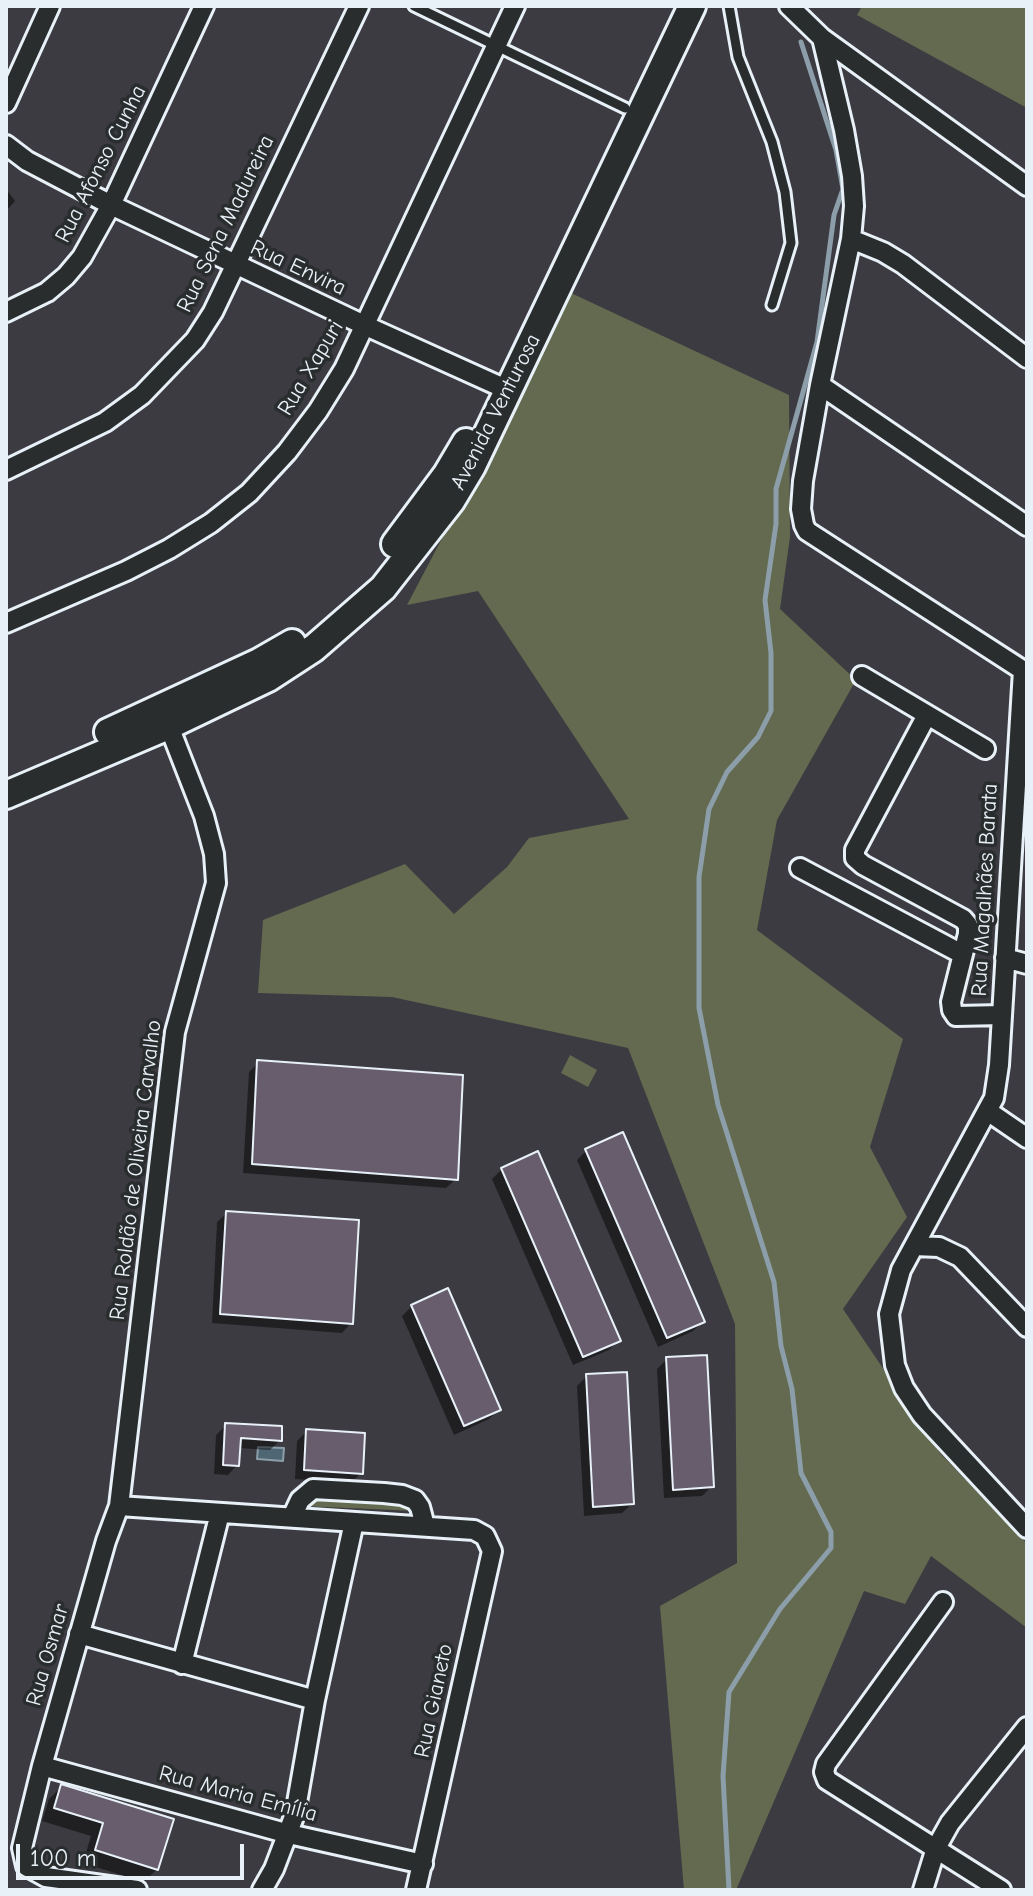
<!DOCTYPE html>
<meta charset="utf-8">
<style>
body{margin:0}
#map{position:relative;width:1033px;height:1896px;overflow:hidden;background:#3c3b41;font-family:"Comic Neue",sans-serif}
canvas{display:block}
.frame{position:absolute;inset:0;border:8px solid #e8f1f8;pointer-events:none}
.scale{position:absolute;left:16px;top:1844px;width:228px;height:36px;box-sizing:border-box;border:4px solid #e8f1f8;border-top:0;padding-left:10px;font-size:24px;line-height:28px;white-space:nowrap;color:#e8f1f8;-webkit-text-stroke:6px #2a2d2e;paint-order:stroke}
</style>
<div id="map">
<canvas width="1033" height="1896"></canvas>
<div class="frame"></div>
<div class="scale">100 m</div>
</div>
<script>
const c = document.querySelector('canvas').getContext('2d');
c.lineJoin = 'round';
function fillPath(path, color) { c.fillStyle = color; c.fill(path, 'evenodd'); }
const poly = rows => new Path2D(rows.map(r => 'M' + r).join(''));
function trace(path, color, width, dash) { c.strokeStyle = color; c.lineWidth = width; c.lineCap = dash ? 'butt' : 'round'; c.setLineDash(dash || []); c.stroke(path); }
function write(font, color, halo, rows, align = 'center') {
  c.font = font + ' "Comic Neue",sans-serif'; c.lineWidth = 7; c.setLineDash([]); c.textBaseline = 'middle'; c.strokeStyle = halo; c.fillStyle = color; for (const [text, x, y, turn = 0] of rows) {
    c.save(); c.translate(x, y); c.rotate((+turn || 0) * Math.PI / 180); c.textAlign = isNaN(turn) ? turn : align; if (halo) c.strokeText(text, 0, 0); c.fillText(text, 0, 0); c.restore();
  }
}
fillPath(poly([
 [862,6,1027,6,1027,108,857,15],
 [571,293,789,395,790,537,780,609,856,680,777,820,757,930,903,1039,870,1147,907,1217,843,1309,940,1453,1027,1544,1027,1628,931,1556,905,1604,864,1591,736,1890,684,1890,660,1606,737,1563,735,1324,628,1048,392,997,258,993,263,920,405,864,454,914,507,867,529,838,629,819,478,591,407,605],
 [570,1055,597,1070,588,1087,561,1073],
 [310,1497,404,1499,416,1511,302,1506]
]), '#636a4f');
const water = poly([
 [258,1447,284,1448,283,1461,257,1459,258,1447]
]);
fillPath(water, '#4f6774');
trace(water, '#8c9ea9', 2);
fillPath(poly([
 [6,189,15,201,6,211],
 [258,1063,456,1179,446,1188,243,1173,249,1072],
 [586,1151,703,1322,693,1331,658,1347,577,1160],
 [502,1169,618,1340,609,1350,573,1365,492,1179],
 [227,1213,351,1323,342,1333,212,1323,217,1222],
 [412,1306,499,1409,489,1419,454,1435,402,1316],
 [667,1359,712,1486,702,1496,664,1498,657,1369],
 [587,1376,632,1504,622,1513,584,1516,577,1386],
 [226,1425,280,1440,270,1450,238,1448,237,1465,228,1475,214,1474,216,1435],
 [307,1431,361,1473,351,1483,295,1479,297,1441],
 [62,1786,157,1869,144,1882,83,1863,91,1836,42,1821,49,1799]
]), '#0007');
trace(poly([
 [729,1890,723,1776,729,1692,780,1609,831,1548,831,1532,801,1473,792,1389,781,1346,774,1282,718,1105,699,1008,699,877,709,809,727,772,758,737,771,711,771,653,765,600,776,524,776,489,817,342,834,215,843,189,836,150,801,42]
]), '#8c9ea9', 5);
const building = poly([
 [257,1060,463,1075,458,1180,252,1164,257,1060],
 [623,1132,705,1322,667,1338,585,1149,623,1132],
 [538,1151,621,1341,583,1357,501,1168,538,1151],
 [226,1211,359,1220,353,1324,220,1314,226,1211],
 [448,1288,501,1410,464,1426,411,1305,448,1288],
 [707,1355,714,1487,673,1490,666,1357,707,1355],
 [627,1372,634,1504,593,1507,586,1374,627,1372],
 [225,1423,282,1426,282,1441,241,1438,239,1466,223,1465,225,1423],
 [306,1429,365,1433,363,1474,304,1470,306,1429],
 [61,1784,174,1819,158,1870,95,1850,103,1823,54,1808,61,1784]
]);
fillPath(building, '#675d6d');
trace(building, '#e8f1f8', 2);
const lane = poly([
 [414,6,625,108],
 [729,6,738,57,772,142,785,192,791,243,772,305]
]);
const street = poly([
 [789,6,822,38,1027,186],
 [822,38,844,130,852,176,854,206,851,239,820,385,803,481,801,509,804,525,807,531,1027,673],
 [6,103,50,6],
 [6,145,27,161,111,205,364,325,508,390],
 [851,239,883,252,903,264,1027,358],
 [6,312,47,292,66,276,82,257,111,205,204,6],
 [820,385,1027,526],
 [6,470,105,422,142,395,195,340,213,312,359,6],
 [6,623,126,571,169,549,211,523,249,493,287,452,318,411,344,369,515,6],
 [1023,670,999,1065,994,1098,901,1270,889,1314,895,1365,904,1388,922,1415,1027,1528],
 [862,676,985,749],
 [927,715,855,850,855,858,863,865,963,919,968,925,968,934,951,1002,952,1010,956,1016,1002,1015],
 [800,868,962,954],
 [1005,958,1027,964],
 [989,1112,1027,1138],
 [914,1246,939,1247,960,1257,1027,1327],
 [119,1506,474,1530,485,1536,492,1551,416,1890],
 [292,1517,300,1500,313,1489,384,1493,402,1495,415,1500,420,1507,425,1526],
 [943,1602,826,1764,824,1772,827,1780,1001,1890],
 [79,1634,315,1700],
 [182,1664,220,1513],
 [42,1766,289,1834,423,1864],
 [137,1890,46,1877,26,1866,22,1848,42,1766,106,1541,119,1506,175,1032,216,883,214,854,204,816,165,716],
 [262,1890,274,1869,295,1814,315,1700,354,1522],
 [923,1890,936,1848,950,1823,1027,1727]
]);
const secondary = poly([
 [395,544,447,474,466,442],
 [108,732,259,662,292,643],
 [6,795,168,726,268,678,314,648,383,588,451,501,472,466,692,6]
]);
trace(lane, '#e8f1f8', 15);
trace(street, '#e8f1f8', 24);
trace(secondary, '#e8f1f8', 32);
trace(lane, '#2a2d2e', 9);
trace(street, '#2a2d2e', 18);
trace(secondary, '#2a2d2e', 26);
write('22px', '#e8f1f8', '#2a2d2e', [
 ["Rua Afonso Cunha",101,164,-63],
 ["Rua Sena Madureira",226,224,-64],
 ["Rua Envira",298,268,25],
 ["Rua Xapuri",311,368,-59],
 ["Avenida Venturosa",496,412,-63],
 ["Rua Magalhães Barata",985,890,-87],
 ["Rua Roldão de Oliveira Carvalho",136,1170,-83],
 ["Rua Osmar",48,1655,-74],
 ["Rua Gianeto",434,1701,-78],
 ["Rua Maria Emília",238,1794,15]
]);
</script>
